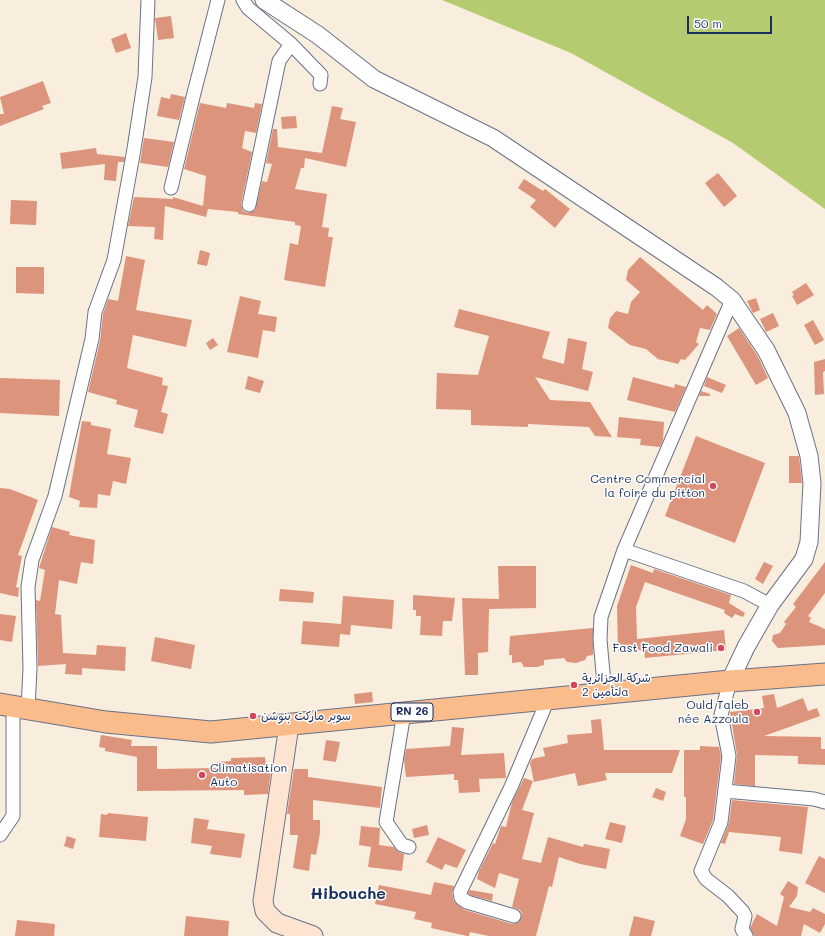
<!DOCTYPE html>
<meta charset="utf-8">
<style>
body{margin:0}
#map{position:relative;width:825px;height:936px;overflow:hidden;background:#f9eddd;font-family:Mali,sans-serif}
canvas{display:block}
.scale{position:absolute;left:687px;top:16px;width:85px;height:18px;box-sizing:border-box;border:2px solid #1b2f5e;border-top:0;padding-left:5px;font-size:12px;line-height:14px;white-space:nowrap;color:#1b2f5e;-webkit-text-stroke:3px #fff;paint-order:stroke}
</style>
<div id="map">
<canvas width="825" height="936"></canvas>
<div class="scale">50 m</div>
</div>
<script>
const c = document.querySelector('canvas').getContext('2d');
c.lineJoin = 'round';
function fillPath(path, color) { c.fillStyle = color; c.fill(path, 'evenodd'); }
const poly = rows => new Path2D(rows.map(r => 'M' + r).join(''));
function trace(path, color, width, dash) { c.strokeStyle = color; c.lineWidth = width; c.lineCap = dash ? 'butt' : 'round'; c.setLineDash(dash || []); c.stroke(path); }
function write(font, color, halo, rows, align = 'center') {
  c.font = font + ' Mali,"Playpen Sans Arabic",sans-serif'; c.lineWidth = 3; c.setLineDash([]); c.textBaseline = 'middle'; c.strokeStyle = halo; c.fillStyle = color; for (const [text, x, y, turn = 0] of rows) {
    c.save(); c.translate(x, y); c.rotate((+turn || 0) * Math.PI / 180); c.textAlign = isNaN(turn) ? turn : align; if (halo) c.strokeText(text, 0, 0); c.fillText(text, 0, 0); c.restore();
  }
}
fillPath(poly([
 [442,0,825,0,825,209,733,143,571,53]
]), '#b5cb6f');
fillPath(poly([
 [171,16,174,38,158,40,155,18],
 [126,33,131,48,116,53,111,39],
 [43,81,51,103,42,106,44,109,0,126,0,114,4,114,0,97],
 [171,94,185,97,179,120,157,116,161,97,170,99],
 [200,103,226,108,227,103,254,108,255,103,262,104,256,133,245,131,242,148,252,152,241,204,243,211,248,213,255,210,262,181,267,182,272,164,266,163,273,129,277,129,278,147,322,153,332,106,343,108,340,119,356,122,346,167,305,158,304,168,301,168,295,189,327,194,322,227,329,228,328,237,333,237,325,287,284,280,290,243,298,245,301,226,295,225,295,222,238,214,238,212,208,209,206,217,165,206,163,240,154,239,155,227,128,226,134,197,173,199,173,197,203,206,206,176,184,169],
 [296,116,297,128,282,129,281,117],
 [144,138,174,142,168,167,140,163],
 [96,148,97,154,125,157,124,162,118,162,116,181,104,180,105,164,62,169,60,153],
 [718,173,737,196,724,207,705,183],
 [524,179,543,191,545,189,570,209,555,228,530,207,536,200,518,188],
 [11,200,37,201,36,225,10,224],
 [200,250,210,253,207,266,197,264],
 [126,256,145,260,136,310,192,320,186,347,133,335,127,368,163,378,162,385,168,386,161,412,168,414,163,434,134,427,138,410,116,404,117,400,88,392,100,341,103,314,108,299,118,301],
 [640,257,703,310,707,305,717,314,710,330,700,328,696,342,699,344,685,360,681,359,678,364,658,359,646,349,630,345,608,328,610,318,616,311,628,314,631,302,640,292,626,280,628,270],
 [16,267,44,267,44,294,16,293],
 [806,283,814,295,797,305,792,296,794,295,792,292],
 [240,296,261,301,258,314,277,317,275,332,263,330,258,358,227,352],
 [756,298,760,310,753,313,747,301],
 [459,309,550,332,542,358,564,364,568,338,587,342,582,369,593,372,588,391,535,377,550,400,590,402,612,437,595,436,589,427,528,424,528,427,471,425,471,410,436,409,437,373,478,375,489,336,454,327],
 [773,313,779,326,766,332,760,319],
 [813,320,824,340,815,345,804,325],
 [739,328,757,355,768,378,756,385,727,336],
 [213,338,218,345,210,350,206,343],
 [825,359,825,371,823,372,824,394,815,395,814,362],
 [248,376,264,381,260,393,245,389],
 [633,377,674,388,675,384,686,387,675,412,627,400],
 [707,377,726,385,722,393,704,386],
 [0,378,60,380,59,416,0,413],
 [701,391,710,394,710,396,699,396],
 [619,417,664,422,663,440,660,447,640,445,641,439,617,437],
 [82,421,91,422,91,425,111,429,107,454,131,458,126,484,113,481,110,496,98,494,97,508,79,507,80,501,69,497],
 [696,436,765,463,735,543,665,516],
 [789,456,799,456,802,483,789,483],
 [0,488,10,489,38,500,18,555,22,556,16,587,19,588,18,597,0,593],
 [52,527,70,532,69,535,95,540,93,564,81,562,77,584,59,580,55,614,61,615,63,653,96,655,97,645,126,647,125,671,82,668,82,675,65,674,66,664,38,666,36,600,40,601,45,570,39,568],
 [764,562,773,566,763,584,755,579],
 [825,562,825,593,808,616,811,618,809,622,825,629,825,645,778,648,772,641,773,635,780,633,786,624,784,622,796,607,793,604],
 [631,565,653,573,654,569,731,595,729,603,745,613,743,617,735,614,732,618,724,613,725,610,645,582,636,607,637,639,724,630,726,650,645,658,644,650,618,651,617,606],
 [498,566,536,566,536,608,489,609,488,652,478,653,478,675,465,675,462,598,499,599],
 [280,589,314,592,313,603,279,601],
 [413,595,455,598,452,621,443,621,442,636,420,635,421,616,416,616,416,610,413,610],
 [343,596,394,600,392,629,351,625,350,635,340,634,339,647,301,644,303,621,341,624],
 [0,614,16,616,12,642,0,640],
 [593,628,593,655,587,656,585,660,576,663,567,662,564,658,544,660,544,665,537,667,524,667,521,662,512,663,512,655,509,655,510,636],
 [155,637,195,645,191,669,151,661],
 [372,692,373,702,355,704,354,694],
 [774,694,777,708,803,698,808,711,817,708,820,716,764,736,821,737,821,749,825,749,825,765,798,764,798,756,755,755,755,786,734,784,737,755,730,712,764,708,762,696],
 [601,719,604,750,680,750,672,773,605,773,607,780,578,786,575,773,534,782,530,763,532,759,545,756,543,748,568,743,567,735,592,733,591,720],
 [452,727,464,728,461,755,504,753,506,778,479,779,480,792,459,793,458,780,454,780,454,774,406,777,404,760,406,749,450,746],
 [101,735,132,740,131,746,157,746,157,769,217,768,217,762,231,761,231,758,265,757,266,766,268,766,268,769,271,769,268,794,244,795,244,790,137,791,137,757,105,751,105,748,99,747],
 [326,740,340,742,336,762,323,760],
 [700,746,719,747,721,756,713,820,703,844,680,836,686,819,686,797,684,797,684,750,700,750],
 [294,769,308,769,308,777,382,787,380,808,313,800,313,820,320,820,320,833,316,855,311,854,309,871,293,868,298,835,290,835,290,814,287,814],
 [524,778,533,781,522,810,534,813,522,859,541,863,548,837,583,847,584,844,610,849,606,869,580,864,559,857,552,887,549,886,536,936,489,936,470,932,469,936,467,936,431,928,432,923,414,919,416,912,375,904,379,885,431,895,434,882,454,886,452,893,454,902,465,910,512,924,519,922,522,914,520,910,512,907,519,879,499,873,495,888,477,879,479,871,493,843,495,844,501,826,506,827,512,802],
 [656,788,666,792,663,801,652,797],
 [732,800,808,807,802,854,779,851,781,837,729,832,725,844,721,843,729,823],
 [108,813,148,817,146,841,99,837,101,814,107,815],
 [194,818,209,820,207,829,245,834,241,858,210,854,212,846,191,843],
 [610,822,626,826,622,843,605,839],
 [427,825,429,835,414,838,412,829],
 [361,826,380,828,379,845,394,847,399,852,404,854,402,871,368,867,371,847,359,845],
 [67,836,76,839,73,849,64,846],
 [438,837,466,850,457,868,445,864,442,870,426,862],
 [819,856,825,859,825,893,805,883],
 [788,881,798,887,797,896,789,907,810,912,813,908,825,914,825,924,820,933,804,924,801,936,754,936,750,928,757,914,777,926,784,897,780,894],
 [470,890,493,894,492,901,470,895,468,893],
 [186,916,229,921,228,936,184,936],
 [634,916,655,921,651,936,629,936],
 [17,920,55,924,54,936,15,936]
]), '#dd947c');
const minor = poly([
 [243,0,248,8,291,44,321,75,320,84],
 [171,188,193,97,218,0],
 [249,205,279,61,291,44],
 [624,550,744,591,770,605],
 [730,681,721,715,729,756,721,822,701,871,706,879,728,896,743,912,745,916,742,929,746,936],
 [605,694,600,640,601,617,624,550,732,300],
 [28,709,30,668,28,587,32,560,55,496,92,339,95,312,114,260,134,149,145,77,148,0],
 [404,713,386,822,402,845,409,847],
 [725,791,814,799,825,802],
 [0,835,13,816,13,706],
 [514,916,467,902,461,898,460,892,511,787,548,699]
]);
const tertiary = poly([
 [264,0,318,35,374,79,493,138,716,287,732,300,766,350,797,413,809,456,812,483,809,542,804,559,770,605,746,647,730,681]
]);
const secondary = poly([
 [289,725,263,901,265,911,277,923,313,936]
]);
const primary = poly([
 [0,704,106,722,211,732,730,681,825,674]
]);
trace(minor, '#69728a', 15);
trace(tertiary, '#69728a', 19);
trace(secondary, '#69728a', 21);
trace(primary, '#69728a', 23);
trace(minor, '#fff', 13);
trace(tertiary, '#fff', 17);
trace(secondary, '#fde4d0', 19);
trace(primary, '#f9bc8a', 21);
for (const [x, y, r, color] of [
 [713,486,4,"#d1495b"],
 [721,648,4,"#d1495b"],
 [574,685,4,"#d1495b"],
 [757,712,4,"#d1495b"],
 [253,716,4,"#d1495b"],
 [202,775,4,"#d1495b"]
]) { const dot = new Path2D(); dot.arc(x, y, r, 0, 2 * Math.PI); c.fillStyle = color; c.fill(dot); trace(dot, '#fff', 1.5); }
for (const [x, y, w] of [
 [412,712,42]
]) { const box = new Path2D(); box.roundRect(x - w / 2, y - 9, w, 18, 3); c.fillStyle = '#fff'; c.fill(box); trace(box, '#1b2f5e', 1); }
write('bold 11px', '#1b2f5e', null, [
 ["RN 26",412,712]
]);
write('12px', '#1b2f5e', '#fff', [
 ["Centre Commercial",705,479],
 ["la foire du pitton",705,493],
 ["Fast Food Zawali",713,648],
 ["شركة الجزائرية",582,678,"left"],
 ["لتأمين 2a",582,692,"left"],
 ["Ould Taleb",749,705],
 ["née Azzoula",749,719],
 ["سوبر ماركت بنوشن",261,716,"left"],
 ["Climatisation",210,768,"left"],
 ["Auto",210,782,"left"]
], 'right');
write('bold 16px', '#1b2f5e', '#fff', [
 ["Hibouche",348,894]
]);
</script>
